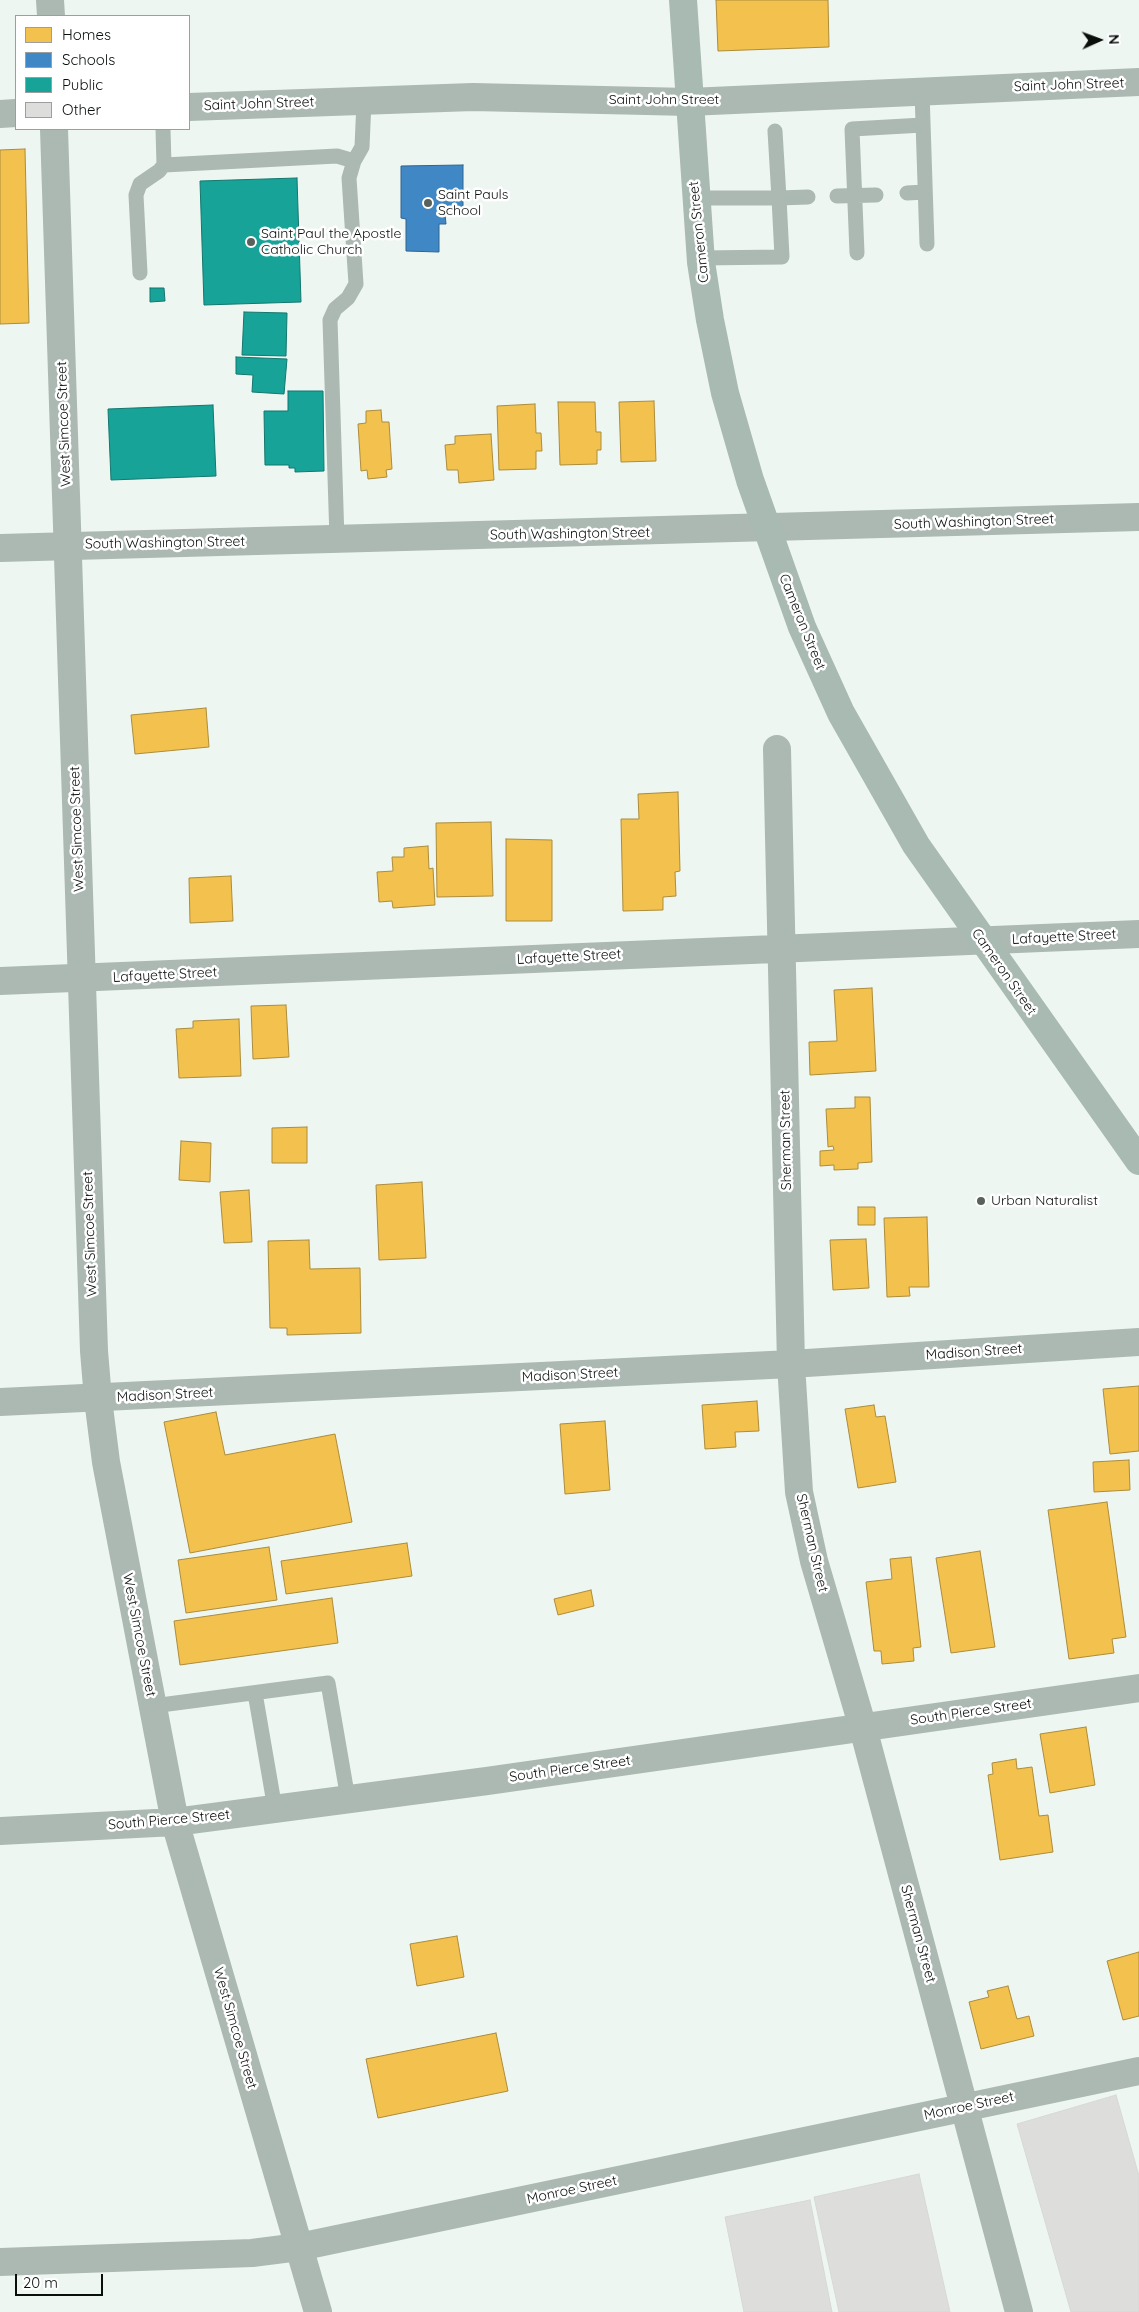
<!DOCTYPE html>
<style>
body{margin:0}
#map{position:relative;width:1139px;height:2312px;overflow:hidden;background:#eef6f1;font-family:Quicksand,sans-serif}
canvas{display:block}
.legend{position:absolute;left:15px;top:15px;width:175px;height:115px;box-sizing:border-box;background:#fff;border:1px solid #9d9f9e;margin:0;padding:6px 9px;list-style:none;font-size:15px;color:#0a0f0c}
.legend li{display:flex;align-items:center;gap:10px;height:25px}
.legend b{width:25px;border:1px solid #9d9f9e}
.north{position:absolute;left:1074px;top:15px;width:50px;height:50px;-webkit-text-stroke:4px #fff;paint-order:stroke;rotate:88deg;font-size:14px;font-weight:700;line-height:20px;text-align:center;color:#0a0f0c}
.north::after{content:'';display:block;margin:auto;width:18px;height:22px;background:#0a0f0c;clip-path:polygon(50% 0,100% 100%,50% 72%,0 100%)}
.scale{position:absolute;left:15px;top:2274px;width:88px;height:22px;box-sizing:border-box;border:2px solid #0a0f0c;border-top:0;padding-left:6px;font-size:15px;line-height:18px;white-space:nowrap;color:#0a0f0c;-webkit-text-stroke:4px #fff;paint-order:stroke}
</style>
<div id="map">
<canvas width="1139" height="2312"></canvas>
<ul class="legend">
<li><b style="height:14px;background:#f2c14e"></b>Homes</li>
<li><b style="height:14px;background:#3f88c5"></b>Schools</li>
<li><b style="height:14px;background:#17a398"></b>Public</li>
<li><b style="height:14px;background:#dddedb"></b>Other</li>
</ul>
<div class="north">N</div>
<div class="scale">20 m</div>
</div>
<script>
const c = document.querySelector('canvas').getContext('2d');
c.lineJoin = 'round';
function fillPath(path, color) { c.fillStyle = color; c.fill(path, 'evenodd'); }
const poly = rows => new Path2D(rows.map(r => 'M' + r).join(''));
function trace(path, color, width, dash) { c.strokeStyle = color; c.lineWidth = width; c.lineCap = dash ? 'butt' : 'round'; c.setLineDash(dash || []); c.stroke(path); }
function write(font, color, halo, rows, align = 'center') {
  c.font = font + ' Quicksand,sans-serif'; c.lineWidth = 5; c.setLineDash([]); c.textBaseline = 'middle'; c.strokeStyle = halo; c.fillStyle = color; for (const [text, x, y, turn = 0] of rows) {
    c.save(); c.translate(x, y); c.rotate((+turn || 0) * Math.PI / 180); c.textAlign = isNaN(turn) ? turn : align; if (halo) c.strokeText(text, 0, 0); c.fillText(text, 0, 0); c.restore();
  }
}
const homes = poly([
 [716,0,828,0,829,47,718,51,716,0],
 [25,149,29,323,0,324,0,150,25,149],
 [654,401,656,461,621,462,619,402,654,401],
 [558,402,595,402,596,432,601,432,601,450,597,450,597,464,560,465,558,402],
 [535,404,536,433,541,433,542,451,536,451,536,469,499,470,497,406,535,404],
 [381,410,382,422,389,422,392,469,386,470,387,477,368,479,367,470,361,471,358,424,366,423,366,411,381,410],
 [491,434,494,480,459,483,458,470,447,470,445,445,455,444,455,436,491,434],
 [206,708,209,747,135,754,131,715,206,708],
 [678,792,680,871,675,872,676,896,663,897,663,910,623,911,621,819,639,819,638,794,678,792],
 [491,822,493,896,437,897,436,823,491,822],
 [506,839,552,840,552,921,506,921,506,839],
 [428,846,429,869,433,868,435,905,393,908,392,901,379,902,377,872,393,871,392,857,404,857,404,848,428,846],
 [231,876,233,921,190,923,189,878,231,876],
 [872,988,876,1071,810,1075,809,1042,837,1041,834,990,872,988],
 [286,1005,289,1057,253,1059,251,1006,286,1005],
 [239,1019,241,1076,179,1078,176,1029,193,1028,193,1021,239,1019],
 [855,1097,870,1097,872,1162,858,1163,858,1169,834,1170,834,1165,820,1166,820,1151,834,1150,833,1146,828,1147,826,1109,855,1108,855,1097],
 [307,1127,307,1163,272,1163,272,1128,307,1127],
 [181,1141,211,1143,210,1182,179,1180,181,1141],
 [422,1182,426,1258,379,1260,376,1185,422,1182],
 [249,1190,252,1242,224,1243,220,1192,249,1190],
 [858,1207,875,1207,875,1225,858,1225,858,1207],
 [927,1217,929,1287,909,1287,910,1296,887,1297,884,1218,927,1217],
 [866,1239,869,1288,833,1290,830,1240,866,1239],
 [309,1240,310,1269,360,1268,361,1333,287,1335,287,1328,270,1328,268,1241,309,1240],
 [1139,1386,1139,1451,1110,1454,1103,1389,1139,1386],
 [757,1401,759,1431,735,1432,736,1447,705,1449,702,1405,757,1401],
 [874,1405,876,1417,885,1416,896,1482,858,1488,845,1409,874,1405],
 [216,1412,225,1455,335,1434,352,1522,190,1553,164,1422,216,1412],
 [605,1421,610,1490,565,1494,560,1424,605,1421],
 [1129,1460,1130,1490,1094,1492,1093,1462,1129,1460],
 [1107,1502,1126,1637,1112,1639,1114,1653,1069,1659,1048,1510,1107,1502],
 [407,1543,412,1576,286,1594,281,1561,407,1543],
 [269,1547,277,1600,186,1613,178,1560,269,1547],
 [980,1551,995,1647,951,1653,936,1558,980,1551],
 [911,1557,921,1647,913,1648,914,1661,882,1664,881,1651,874,1651,866,1582,892,1579,890,1559,911,1557],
 [591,1590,594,1606,558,1615,554,1599,591,1590],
 [332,1598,338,1643,180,1665,174,1621,332,1598],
 [1086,1727,1095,1785,1050,1793,1040,1734,1086,1727],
 [1016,1759,1017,1769,1032,1767,1039,1816,1048,1815,1053,1852,1000,1860,988,1775,993,1774,992,1763,1016,1759],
 [457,1936,464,1977,417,1986,410,1944,457,1936],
 [1139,1952,1139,2016,1123,2020,1107,1961,1139,1952],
 [1008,1986,1017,2019,1029,2016,1034,2036,981,2049,969,2002,989,1997,987,1991,1008,1986],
 [496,2033,508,2091,378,2118,366,2059,496,2033]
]);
fillPath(homes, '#f2c14e');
trace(homes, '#ac8c3a', 1);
const schools = poly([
 [463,165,463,214,445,214,446,224,439,224,439,252,406,251,406,219,401,218,401,166,463,165]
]);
fillPath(schools, '#3f88c5');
trace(schools, '#2f648e', 1);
const public = poly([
 [297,178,301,302,204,305,200,181,297,178],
 [150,288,164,288,165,301,150,302,150,288],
 [244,312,287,313,286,356,242,355,244,312],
 [236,357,287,359,284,394,252,392,253,375,236,374,236,357],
 [288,391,323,391,324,471,295,472,295,468,289,468,289,465,265,465,264,411,288,411,288,391],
 [213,405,216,476,111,480,108,409,213,405]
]);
fillPath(public, '#17a398');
trace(public, '#13776e', 1);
const building = poly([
 [1116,2095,1139,2176,1139,2312,1071,2312,1017,2124,1116,2095],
 [919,2174,950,2312,839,2312,814,2197,919,2174],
 [810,2200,832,2312,744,2312,725,2217,810,2200]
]);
fillPath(building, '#dddedb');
trace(building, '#d7d8d6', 1);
trace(poly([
 [922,92,927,244],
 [775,131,779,198,808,197],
 [164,165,337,156,354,161],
 [907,193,925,192],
 [837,196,876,195],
 [696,198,779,198,782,257,701,258],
 [857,253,852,129,923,125],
 [140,273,136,195,140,184,159,171,164,165,163,129],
 [337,539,330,320,335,309,348,298,356,284,349,178,354,161,362,147,364,101],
 [255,1693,275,1809],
 [153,1706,328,1683,348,1799]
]), '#abb9b2', 15);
trace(poly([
 [689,102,1139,82],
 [0,548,1139,517],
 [777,749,791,1364,799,1492,814,1561,863,1728,1019,2312],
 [0,981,1139,934],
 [0,1402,791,1364,1139,1342],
 [0,2262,252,2253,299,2247,1139,2071]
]), '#abb9b2', 28);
trace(poly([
 [50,0,51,16],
 [189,107,473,97,689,102],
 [0,114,16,113],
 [54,129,94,1351,98,1399,106,1462,175,1822,318,2312],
 [0,1831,175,1822,487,1781,1139,1688]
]), '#abb9b2', 28);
trace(poly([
 [683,0,701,262,710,320,725,393,750,480,802,627,841,713,916,845,1139,1161]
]), '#a8bab1', 28);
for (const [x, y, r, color] of [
 [428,203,5,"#5a605c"],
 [251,242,5,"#5a605c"],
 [981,1201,5,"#5a605c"]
]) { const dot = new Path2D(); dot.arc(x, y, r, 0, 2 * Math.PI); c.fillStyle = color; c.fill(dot); trace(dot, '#fff', 2); }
write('14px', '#0a0f0c', '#fff', [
 ["Saint John Street",1069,85,-2],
 ["Saint John Street",664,100],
 ["Saint John Street",259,104,-2],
 ["Cameron Street",699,232,-96],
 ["West Simcoe Street",64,424,-92],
 ["South Washington Street",974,522,-2],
 ["South Washington Street",570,534,-1],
 ["South Washington Street",165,543,-1],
 ["Cameron Street",802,622,68],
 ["West Simcoe Street",77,829,-92],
 ["Lafayette Street",1064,937,-3],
 ["Lafayette Street",569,957,-3],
 ["Cameron Street",1004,972,55],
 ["Lafayette Street",165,975,-3],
 ["Sherman Street",786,1140,-91],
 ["West Simcoe Street",90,1234,-92],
 ["Madison Street",974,1352,-4],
 ["Madison Street",570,1375,-3],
 ["Madison Street",165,1395,-3],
 ["Sherman Street",812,1543,77],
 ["West Simcoe Street",139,1635,79],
 ["South Pierce Street",971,1712,-8],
 ["South Pierce Street",570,1769,-8],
 ["South Pierce Street",169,1820,-5],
 ["Sherman Street",918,1934,75],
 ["West Simcoe Street",235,2028,74],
 ["Monroe Street",969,2106,-12],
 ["Monroe Street",572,2190,-12]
]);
write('14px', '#0a0f0c', '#fff', [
 ["Saint Pauls",438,195],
 ["School",438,211],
 ["Saint Paul the Apostle",261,234],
 ["Catholic Church",261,250],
 ["Urban Naturalist",991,1201]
], 'left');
</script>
